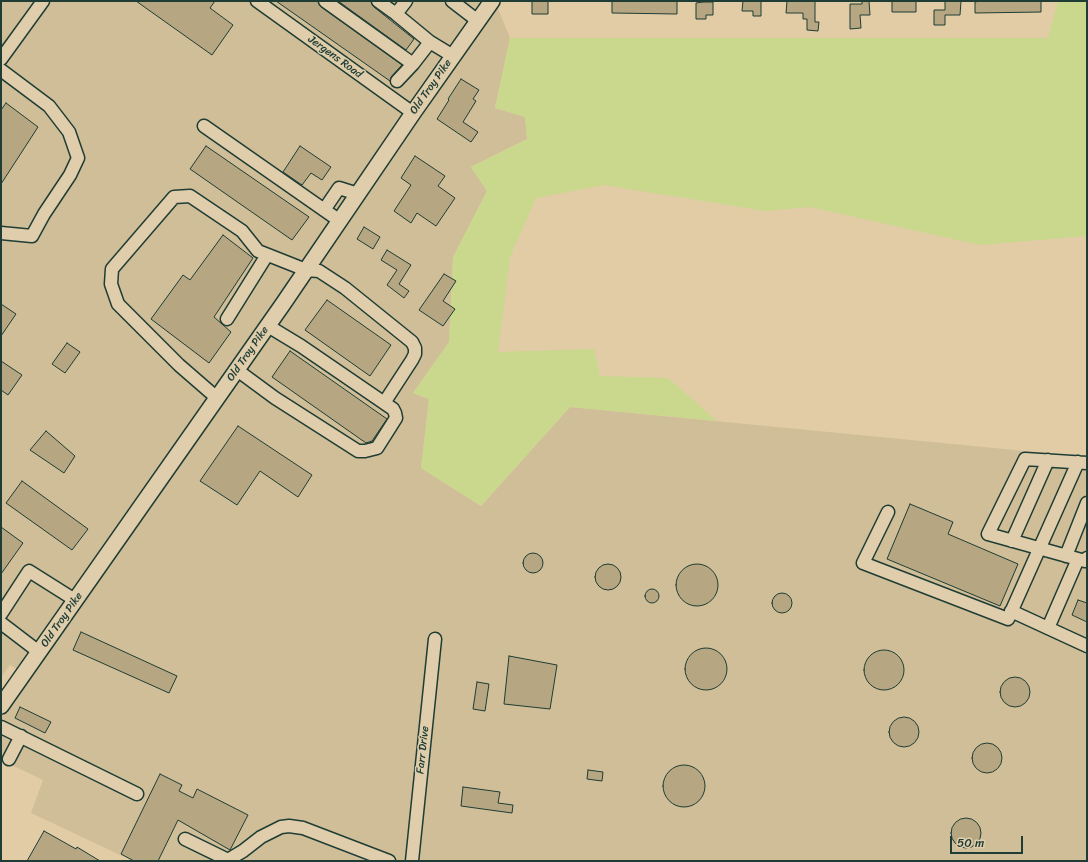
<!DOCTYPE html>
<style>
body{margin:0}
#map{position:relative;width:1088px;height:862px;overflow:hidden;background:#e1cca6;font-family:Sriracha,sans-serif}
canvas{display:block}
.frame{position:absolute;inset:0;border:2px solid #1f3d34;pointer-events:none}
.scale{position:absolute;left:950px;top:836px;width:73px;height:18px;box-sizing:border-box;border:2px solid #1f3d34;border-top:0;padding-left:5px;font-size:12px;line-height:14px;white-space:nowrap;color:#1f3d34;-webkit-text-stroke:3px #dfcdab;paint-order:stroke}
</style>
<div id="map">
<canvas width="1088" height="862"></canvas>
<div class="frame"></div>
<div class="scale">50 m</div>
</div>
<script>
const c = document.querySelector('canvas').getContext('2d');
c.lineJoin = 'round';
function fillPath(path, color) { c.fillStyle = color; c.fill(path, 'evenodd'); }
const poly = rows => new Path2D(rows.map(r => 'M' + r).join(''));
function trace(path, color, width, dash) { c.strokeStyle = color; c.lineWidth = width; c.lineCap = dash ? 'butt' : 'round'; c.setLineDash(dash || []); c.stroke(path); }
function write(font, color, halo, rows, align = 'center') {
  c.font = font + ' Sriracha,sans-serif'; c.lineWidth = 3; c.setLineDash([]); c.textBaseline = 'middle'; c.strokeStyle = halo; c.fillStyle = color; for (const [text, x, y, turn = 0] of rows) {
    c.save(); c.translate(x, y); c.rotate((+turn || 0) * Math.PI / 180); c.textAlign = isNaN(turn) ? turn : align; if (halo) c.strokeText(text, 0, 0); c.fillText(text, 0, 0); c.restore();
  }
}
fillPath(poly([
 [1,1,495,1,510,38,495,108,525,117,527,139,471,167,487,191,453,257,449,342,413,393,429,399,421,468,481,506,570,407,1087,457,1087,861,133,861,31,813,43,780,1,760,1,706,24,673,10,665,1,677]
]), '#d0be99');
fillPath(poly([
 [1058,1,1087,1,1087,236,980,245,810,207,765,211,604,185,536,198,510,257,498,352,594,349,600,376,668,378,717,421,570,407,481,506,421,468,429,399,413,393,449,342,453,257,487,191,471,167,527,139,525,117,495,108,510,38,1048,38]
]), '#c9d88c');
const building = poly([
 [136,1,215,1,210,8,233,25,212,55,136,1],
 [276,1,318,1,321,7,402,65,392,76,390,81,276,1],
 [338,1,371,1,374,7,414,39,406,50,338,1],
 [532,1,548,1,548,14,532,14,532,1],
 [612,1,677,1,677,14,612,13,612,1],
 [743,1,761,1,761,16,753,16,753,11,742,11,743,1],
 [787,1,815,1,815,22,819,22,818,31,807,30,807,19,803,19,803,13,786,13,787,1],
 [862,1,869,1,870,15,860,15,861,28,850,29,850,4,862,4,862,1],
 [892,1,916,1,916,12,892,12,892,1],
 [945,1,961,1,960,15,945,15,945,25,934,25,934,10,945,10,945,1],
 [980,1,1041,1,1041,12,975,13,975,2,980,1],
 [703,2,713,2,713,15,706,15,706,19,696,19,696,3,703,2],
 [461,79,479,90,473,99,476,101,463,122,478,132,471,142,437,119,449,100,448,99,461,79],
 [6,103,38,127,1,184,1,110,6,103],
 [206,146,309,217,292,240,190,169,206,146],
 [300,146,331,167,322,180,311,173,302,185,283,172,300,146],
 [415,156,445,176,438,186,455,198,436,226,417,213,411,223,394,211,411,185,401,178,415,156],
 [364,227,380,237,373,249,357,239,364,227],
 [223,235,253,258,214,317,231,332,209,363,151,319,183,275,190,280,223,235],
 [387,250,411,265,399,284,409,291,404,298,387,285,397,270,381,260,387,250],
 [444,274,456,281,443,301,455,309,443,326,419,310,444,274],
 [327,300,391,345,370,376,305,330,327,300],
 [1,304,16,314,1,336,1,304],
 [67,343,80,352,65,373,52,364,67,343],
 [290,351,387,419,372,441,366,443,272,377,290,351],
 [1,361,22,375,8,395,1,390,1,361],
 [238,426,312,475,298,497,260,471,237,505,200,481,238,426],
 [46,431,75,456,64,473,30,450,46,431],
 [22,481,88,529,72,550,6,503,22,481],
 [910,504,953,522,948,534,1018,564,1000,606,887,559,910,504],
 [1,527,23,543,1,574,1,527],
 '523 563a10 10 0 1 1 20 0a10 10 0 1 1-20 0Z',
 '676 585a21 21 0 1 1 42 0a21 21 0 1 1-42 0Z',
 '595 577a13 13 0 1 1 26 0a13 13 0 1 1-26 0Z',
 '645 596a7 7 0 1 1 14 0a7 7 0 1 1-14 0Z',
 '772 603a10 10 0 1 1 20 0a10 10 0 1 1-20 0Z',
 [1078,600,1087,603,1087,622,1072,615,1078,600],
 [81,632,177,676,169,693,73,650,81,632],
 '685 669a21 21 0 1 1 42 0a21 21 0 1 1-42 0Z',
 '864 670a20 20 0 1 1 40 0a20 20 0 1 1-40 0Z',
 [509,656,557,665,550,709,504,704,509,656],
 '1000 692a15 15 0 1 1 30 0a15 15 0 1 1-30 0Z',
 [477,682,489,684,485,711,473,709,477,682],
 [20,707,51,722,45,733,15,718,20,707],
 '889 732a15 15 0 1 1 30 0a15 15 0 1 1-30 0Z',
 '972 758a15 15 0 1 1 30 0a15 15 0 1 1-30 0Z',
 '663 786a21 21 0 1 1 42 0a21 21 0 1 1-42 0Z',
 [588,770,603,772,602,781,587,779,588,770],
 [160,774,182,785,179,791,193,798,197,789,248,815,230,850,178,820,158,861,134,861,121,854,160,774],
 [463,787,500,792,498,803,513,805,512,813,461,806,463,787],
 '951 833a15 15 0 1 1 30 0a15 15 0 1 1-30 0Z',
 [44,831,76,849,77,847,100,861,27,861,44,831]
]);
fillPath(building, '#b6a782');
trace(building, '#1f3d34', 1);
const minor = poly([
 [257,1,413,113],
 [325,1,413,64,430,42,453,56],
 [378,1,396,14,406,1],
 [452,1,478,21],
 [396,14,430,42],
 [1,59,43,1],
 [1,70,49,106,69,132,78,158,70,175,44,214,32,236,1,233],
 [397,81,413,64],
 [204,126,340,221],
 [324,210,339,188,358,194],
 [227,319,267,255],
 [237,370,275,398,358,451,365,451,377,448,396,418,395,413,393,409,301,346,268,326],
 [217,398,179,365,118,304,111,284,112,269,174,197,190,196,242,231,258,251,306,270,319,271,345,288,412,342,415,348,415,354,412,360,384,403],
 [1087,463,1025,459,988,534,1085,561,1087,558],
 [888,512,863,563,1008,619,1078,462],
 [1012,541,1048,460],
 [1066,556,1087,503],
 [1011,611,1087,646],
 [1,614,29,571,75,600],
 [1,623,39,652],
 [1048,628,1078,559],
 [1,727,137,794],
 [9,759,21,736],
 [185,839,228,860,243,851,261,837,281,827,289,826,303,828,389,861],
 [412,861,435,639]
]);
const major = poly([
 [1,706,283,304,413,113,492,1]
]);
trace(minor, '#1f3d34', 15);
trace(major, '#1f3d34', 18);
trace(minor, '#dfcdab', 12);
trace(major, '#dfcdab', 15);
write('11px', '#1f3d34', '#dfcdab', [
 ["Jergens Road",335,57,36],
 ["Old Troy Pike",431,87,-55],
 ["Old Troy Pike",248,354,-55],
 ["Old Troy Pike",62,620,-55],
 ["Farr Drive",423,750,-84]
]);
</script>
